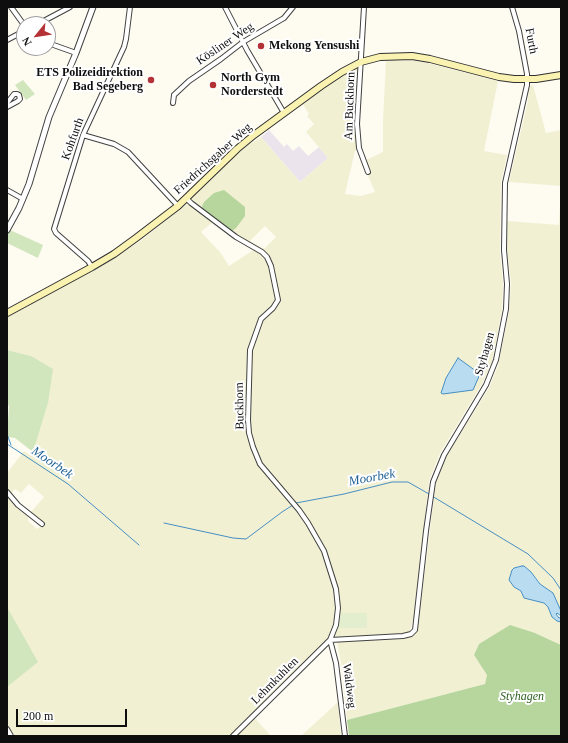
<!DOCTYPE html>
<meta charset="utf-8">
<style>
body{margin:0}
#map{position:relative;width:568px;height:743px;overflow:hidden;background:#fefbf1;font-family:"Times New Roman",serif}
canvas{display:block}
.frame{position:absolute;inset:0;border:8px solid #0e0e0e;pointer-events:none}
.north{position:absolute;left:16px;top:16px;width:40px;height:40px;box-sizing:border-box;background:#fff;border:1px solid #9f9f9f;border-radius:50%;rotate:240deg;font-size:11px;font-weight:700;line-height:16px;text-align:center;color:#0e0e0e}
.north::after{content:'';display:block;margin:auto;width:14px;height:18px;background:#b43135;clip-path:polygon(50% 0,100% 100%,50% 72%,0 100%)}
.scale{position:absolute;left:16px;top:709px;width:111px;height:18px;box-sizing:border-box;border:2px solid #0e0e0e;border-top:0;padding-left:5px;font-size:12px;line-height:14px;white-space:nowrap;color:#0e0e0e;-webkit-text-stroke:3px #fff;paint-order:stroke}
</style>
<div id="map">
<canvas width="568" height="743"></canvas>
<div class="frame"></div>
<div class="north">N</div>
<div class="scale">200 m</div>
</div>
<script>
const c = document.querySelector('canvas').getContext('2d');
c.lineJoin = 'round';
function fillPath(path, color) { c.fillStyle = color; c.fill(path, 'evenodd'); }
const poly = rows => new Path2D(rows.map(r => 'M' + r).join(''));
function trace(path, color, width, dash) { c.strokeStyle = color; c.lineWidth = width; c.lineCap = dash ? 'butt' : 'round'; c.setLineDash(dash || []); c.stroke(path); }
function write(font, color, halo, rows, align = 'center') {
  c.font = font + ' "Times New Roman",serif'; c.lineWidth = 4; c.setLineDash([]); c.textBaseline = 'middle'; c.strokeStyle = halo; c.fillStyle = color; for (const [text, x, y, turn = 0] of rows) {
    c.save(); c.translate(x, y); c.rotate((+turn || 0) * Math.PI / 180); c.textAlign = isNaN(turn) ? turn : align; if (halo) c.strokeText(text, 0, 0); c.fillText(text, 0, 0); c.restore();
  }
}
fillPath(poly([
 [269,130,284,147,287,144,293,151,299,146,308,156,319,147,328,158,300,182,261,137]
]), '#ebe4ec');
fillPath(poly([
 [397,59,424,62,498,81,484,151,507,155,501,182,500,252,503,284,502,310,492,362,482,384,440,453,429,481,414,617,410,631,403,634,337,637,326,641,252,715,271,736,7,736,7,496,13,504,28,517,28,521,37,529,44,524,30,513,44,497,29,484,21,493,15,489,11,494,7,490,7,473,24,451,31,456,48,403,31,356,7,350,7,316,99,267,139,242,187,204,192,197,242,149,261,137,300,182,328,158,306,132,314,124,307,116,309,114,302,103,335,80,363,65,359,123,361,149,355,151,345,194,361,196,375,192,362,162,383,152,383,120,386,60],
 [213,222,234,239,255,249,229,266,220,252,201,232],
 [265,226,276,237,264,249,250,241],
 [533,85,546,133,561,130,561,611,555,598,540,584,539,581,524,566,517,567,514,587,521,591,524,598,544,603,548,607,551,616,557,621,561,622,561,645,535,633,479,644,474,655,487,675,485,684,347,720,341,663,337,641,404,639,414,635,417,632,436,483,447,455,489,388,498,366,509,311,511,283,507,250,507,221,559,225,561,186,509,182,528,101,529,86],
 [338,702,341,736,301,736]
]), '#f2f0d3');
fillPath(poly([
 [23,80,35,94,26,100,15,85],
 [10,230,43,245,38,258,7,243,7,235],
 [7,350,31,356,53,369,48,403,33,452,15,438,7,437,9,406,7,404],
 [7,607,38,662,7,687]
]), '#d2e6bd');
fillPath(poly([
 [224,190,245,207,245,216,236,228,232,231,203,210,202,206,204,202,214,193],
 [510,625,535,633,561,645,561,736,349,736,347,720,485,684,487,675,474,655,479,644]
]), '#b6d69d');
fillPath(poly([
 [341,613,367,613,367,628,338,628]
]), '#e2eece');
const water = poly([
 [458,358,480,374,473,390,443,394,441,393,446,378,458,358],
 [522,566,524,566,531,572,540,584,553,593,561,611,561,616,557,613,556,614,559,618,561,617,561,622,557,621,552,617,548,607,544,603,524,598,521,591,514,587,509,580,512,570,514,568,522,566]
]);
fillPath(water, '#b9dcf1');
trace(water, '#468fc3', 1);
trace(poly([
 [7,434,11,445],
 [7,444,68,484,139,545],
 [432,496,528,554,553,578,561,590],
 [296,503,344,494,392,482,408,482,429,494],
 [164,523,233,538,246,539,282,512,293,505]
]), '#468fc3', 1);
const minor = poly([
 [11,7,24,25],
 [225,7,247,50,284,113],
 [364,7,357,124,359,148,368,172],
 [38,24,70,7],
 [7,40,24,31],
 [48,43,76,53],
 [7,103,14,94,17,94,19,95,20,99,18,101,7,107],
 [173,103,174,95,189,81,221,59,243,42,284,18,293,7],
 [83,135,114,144,128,152,178,206],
 [7,190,23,199],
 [186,198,191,203,236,237,262,252,267,257,271,266,278,300,273,308,261,319,250,350,248,420,249,433,253,447,260,464,299,510,308,523,324,551,336,589,338,608,336,625,330,640,233,736],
 [92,267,88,261,56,233,54,229,83,135,124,47,126,39,130,7],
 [7,492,18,505,42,524],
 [330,640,403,636,411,634,415,630,426,531,433,482,444,455,486,385,496,360,506,309,507,284,504,250,505,183,527,85,527,74,519,31,512,7],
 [330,640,336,663,345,736],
 [7,729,11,736]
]);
const tertiary = poly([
 [7,230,19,208,29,184,49,117,76,53,93,7]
]);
const secondary = poly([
 [7,313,92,267,114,254,136,238,178,206,237,149,254,135,321,86,342,72,361,62,380,57,412,56,430,59,499,77,514,79,536,79,561,75]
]);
trace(minor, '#414141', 6);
trace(tertiary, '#414141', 7);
trace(secondary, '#303030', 8);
trace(minor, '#fff', 4);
trace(tertiary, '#fff', 5);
trace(secondary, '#f9f2b1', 6);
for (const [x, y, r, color] of [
 [261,46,4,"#b43135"],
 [151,80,4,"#b43135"],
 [213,85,4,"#b43135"]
]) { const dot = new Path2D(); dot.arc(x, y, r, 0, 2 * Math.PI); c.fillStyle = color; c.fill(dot); trace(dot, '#fff', 1.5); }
write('12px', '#0e0e0e', '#fff', [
 ["Furth",531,41,79],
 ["Kösliner Weg",225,44,-34],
 ["Am Buckhorn",350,106,-88],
 ["Kohfurth",73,139,-70],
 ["Friedrichsgaber Weg",213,159,-42],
 ["Styhagen",485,354,-74],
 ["Buckhorn",240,406,-91],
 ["Lehmkuhlen",275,681,-45],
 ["Waldweg",349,686,83]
]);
write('bold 12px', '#0e0e0e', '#fff', [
 ["Mekong Yensushi",269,46],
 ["ETS Polizeidirektion",143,73,"right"],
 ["Bad Segeberg",143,87,"right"],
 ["North Gym",221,78],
 ["Norderstedt",221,92]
], 'left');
write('italic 12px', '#2f6123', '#fff', [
 ["Styhagen",522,697]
]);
write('italic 13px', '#216297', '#fff', [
 ["Moorbek",52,463,34],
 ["Moorbek",372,478,-10]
]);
</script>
